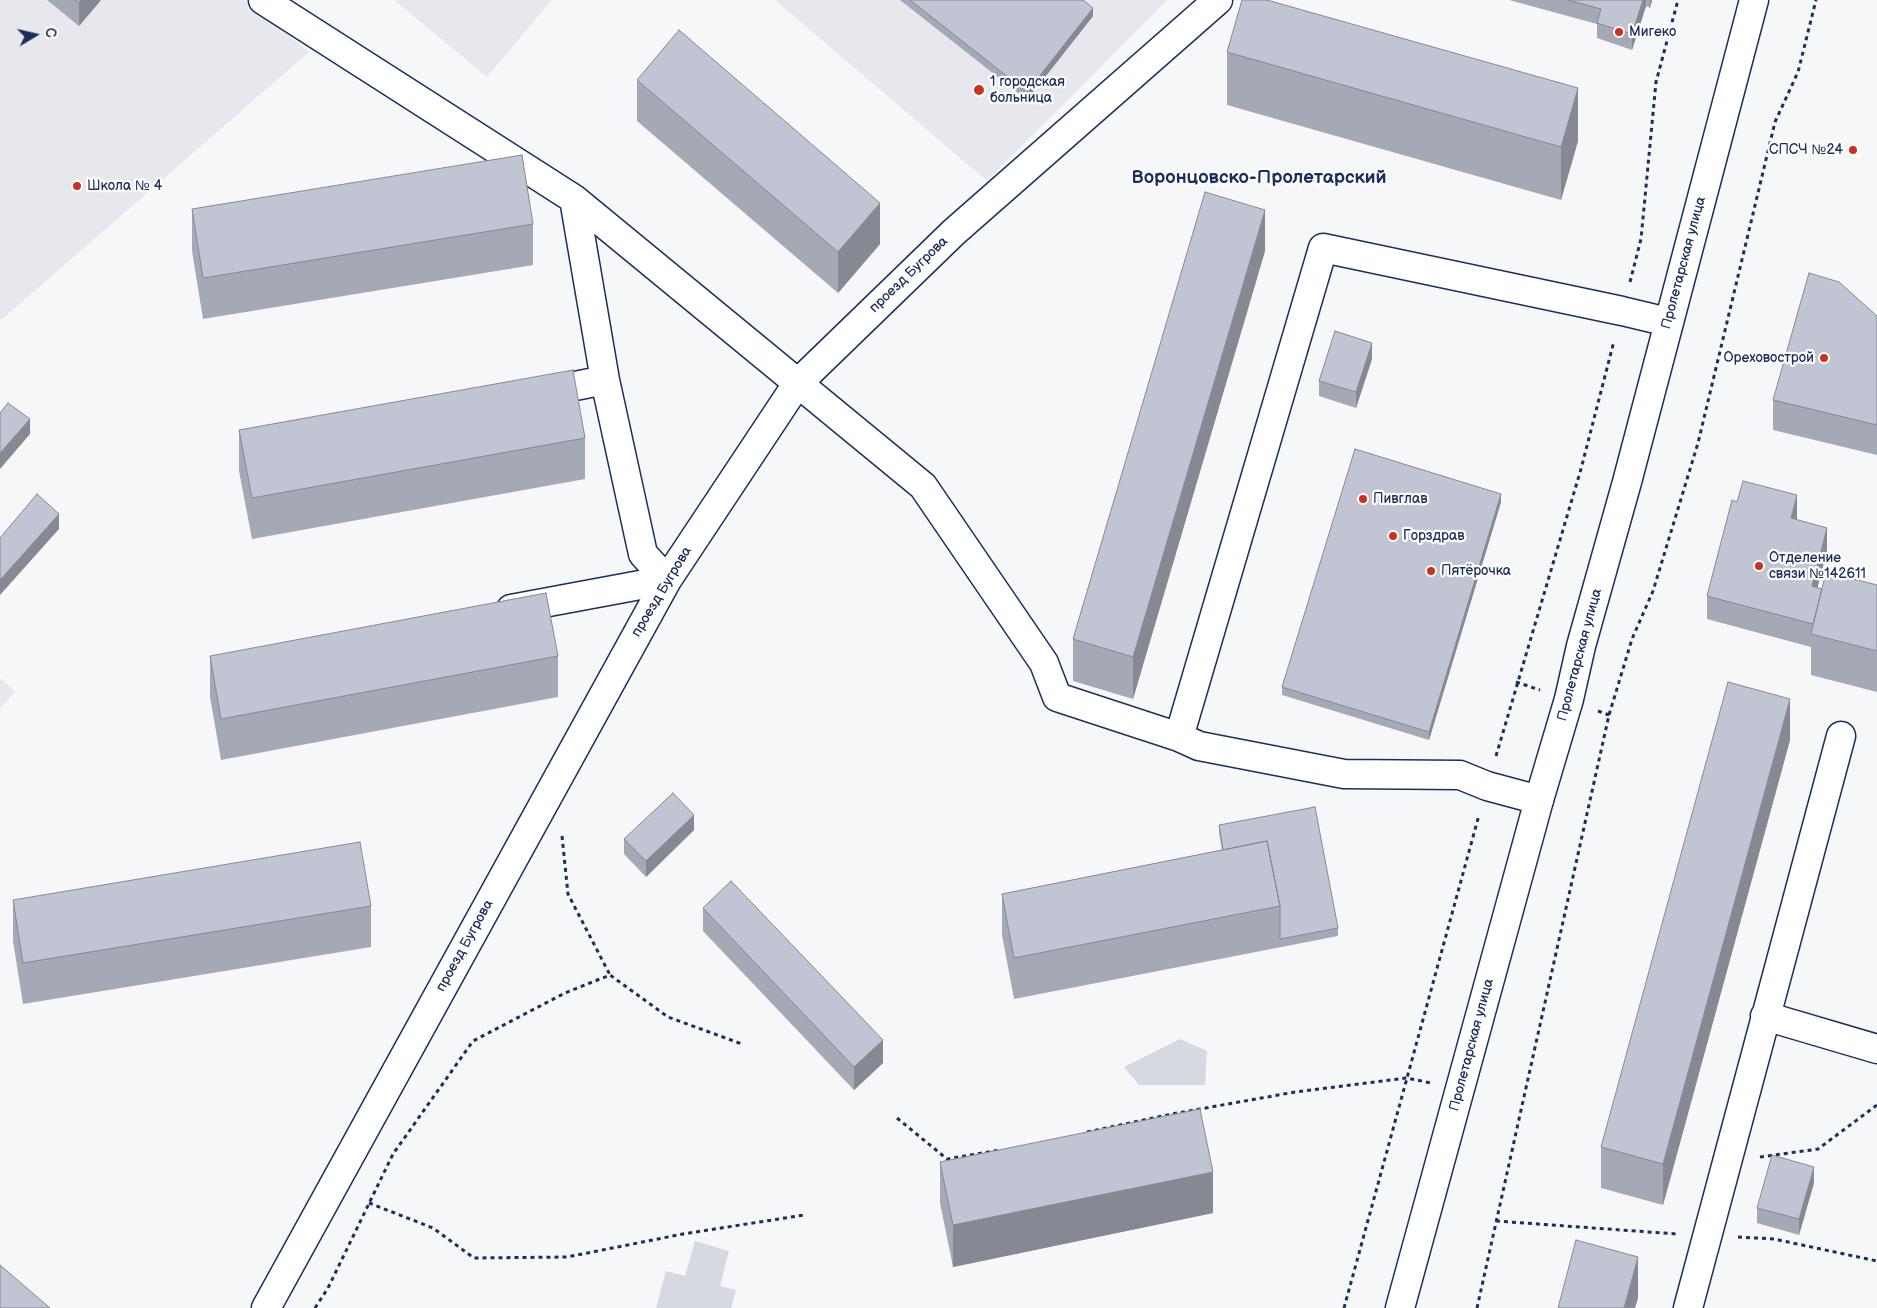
<!DOCTYPE html>
<meta charset="utf-8">
<style>
body{margin:0}
#map{position:relative;width:1877px;height:1308px;overflow:hidden;background:#f6f7f9;font-family:"Balsamiq Sans",sans-serif}
canvas{display:block}
.north{position:absolute;left:10px;top:10px;width:50px;height:50px;-webkit-text-stroke:4px #fff;paint-order:stroke;rotate:81deg;font-size:14px;font-weight:700;line-height:20px;text-align:center;color:#1b2f5e}
.north::after{content:'';display:block;margin:auto;width:18px;height:22px;background:#1b2f5e;clip-path:polygon(50% 0,100% 100%,50% 72%,0 100%)}
</style>
<div id="map">
<canvas width="1877" height="1308"></canvas>
<div class="north">С</div>
</div>
<script>
const c = document.querySelector('canvas').getContext('2d');
c.lineJoin = 'round';
function fillPath(path, color) { c.fillStyle = color; c.fill(path, 'evenodd'); }
const poly = rows => new Path2D(rows.map(r => 'M' + r).join(''));
function trace(path, color, width, dash) { c.strokeStyle = color; c.lineWidth = width; c.lineCap = dash ? 'butt' : 'round'; c.setLineDash(dash || []); c.stroke(path); }
function write(font, color, halo, rows, align = 'center') {
  c.font = font + ' "Balsamiq Sans",sans-serif'; c.lineWidth = 4.5; c.setLineDash([]); c.textBaseline = 'middle'; c.strokeStyle = halo; c.fillStyle = color; for (const [text, x, y, turn = 0] of rows) {
    c.save(); c.translate(x, y); c.rotate((+turn || 0) * Math.PI / 180); c.textAlign = isNaN(turn) ? turn : align; if (halo) c.strokeText(text, 0, 0); c.fillText(text, 0, 0); c.restore();
  }
}
fillPath(poly([
 [0,0,244,0,309,52,0,321],
 [394,0,552,0,487,77],
 [775,0,1167,0,987,181],
 [0,678,15,691,0,709]
]), '#e6e8ee');
fillPath(poly([
 [1180,1039,1207,1051,1205,1085,1139,1085,1124,1067],
 [695,1241,729,1251,720,1286,736,1290,731,1308,656,1308,666,1271,685,1276]
]), '#d6d9e2');
const minor = poly([
 [263,0,574,199,923,486,1044,663,1057,697,1179,737,1199,746,1344,774,1460,775,1487,786,1539,800],
 [574,199,605,380,643,554,667,580],
 [540,393,605,380],
 [511,609,667,580],
 [1179,737,1323,248,1622,311,1668,322],
 [1765,1016,1877,1049],
 [266,1308,667,580,797,384,954,232,1218,0],
 [1688,1308,1841,736]
]);
const major = poly([
 [1400,1308,1539,800,1569,699,1581,646,1627,482,1754,0]
]);
trace(minor, '#1b2f5e', 31);
trace(major, '#1b2f5e', 31);
trace(poly([
 [1630,282,1641,239,1656,82,1678,0],
 [1516,682,1540,690],
 [1598,711,1609,715],
 [1496,756,1581,469,1614,341],
 [562,836,568,894,610,975],
 [897,1118,947,1159,1000,1150],
 [1087,1132,1172,1114,1295,1092,1407,1078,1431,1083],
 [1760,1157,1818,1149,1877,1105],
 [369,1203,433,1228,474,1258,567,1257,683,1234,804,1215],
 [1496,1221,1677,1234],
 [1738,1237,1774,1239,1877,1261],
 [315,1308,328,1288,393,1154,473,1041,565,993,610,975,668,1017,742,1044],
 [1344,1308,1479,815],
 [1477,1308,1609,715,1632,639,1653,591,1698,443,1775,122,1798,72,1816,0]
]), '#1b2f5e', 3, [4, 4]);
trace(minor, '#fff', 28);
trace(major, '#fff', 28);
fillPath(poly([
 [47,0,101,0,79,26],
 [900,0,1083,0,1093,16,1027,100],
 [1509,0,1652,0,1650,8,1646,6,1632,50,1597,38,1597,24],
 [1227,52,1578,141,1561,200,1227,105],
 [637,80,880,244,838,293,637,121],
 [192,209,533,224,533,265,203,319,192,251],
 [1265,251,1133,699,1073,681,1073,639],
 [1877,316,1877,455,1773,430,1773,400],
 [1372,359,1356,408,1319,396,1319,381],
 [239,430,585,438,585,479,252,539,239,471],
 [1501,502,1429,740,1282,695,1282,687],
 [1737,502,1797,518,1797,520,1827,551,1817,588,1822,589,1877,585,1877,692,1811,675,1811,647,1707,619,1707,596],
 [210,656,558,656,558,697,221,760,210,697],
 [1790,740,1663,1205,1601,1188,1601,1147],
 [1219,825,1338,928,1338,936,1014,999,1002,935,1002,894,1222,850,1219,833],
 [694,830,646,877,624,854,624,839],
 [13,900,371,906,371,947,23,1004,13,941],
 [703,908,883,1063,854,1090,703,931],
 [940,1162,1213,1213,953,1267,940,1203],
 [1814,1183,1799,1235,1757,1223,1757,1208]
]), '#a5a9b5');
fillPath(poly([
 [81,0,101,0,79,26,79,3],
 [1643,0,1646,0,1646,6,1632,50,1632,34],
 [1650,0,1652,0,1650,8],
 [1093,8,1093,16,1027,100,1027,92],
 [1578,88,1578,141,1561,200,1561,147],
 [880,203,880,244,838,293,838,252],
 [1265,210,1265,251,1133,699,1133,657],
 [1372,343,1372,359,1356,408,1356,392],
 [30,419,30,434,0,469,0,453],
 [1501,494,1501,502,1429,740,1429,732],
 [1797,495,1797,518,1791,541,1791,518],
 [59,514,59,529,0,595,0,580],
 [1827,528,1827,551,1812,609,1812,586],
 [1790,699,1790,740,1663,1205,1663,1164],
 [694,815,694,830,646,877,646,861],
 [883,1040,883,1063,854,1090,854,1067],
 [1814,1167,1814,1183,1799,1235,1799,1219],
 [1213,1172,1213,1213,953,1267,953,1225],
 [1638,1257,1638,1298,1635,1308,1624,1308]
]), '#868994');
const building = poly([
 [75,0,81,0,79,3,75,0],
 [910,0,1083,0,1093,8,1027,92,910,0],
 [1242,0,1267,0,1578,88,1561,147,1227,52,1242,0],
 [1568,0,1643,0,1632,34,1597,23,1601,9,1568,0],
 [679,30,880,203,838,252,637,80,679,30],
 [522,155,533,224,203,278,192,209,522,155],
 [1205,192,1265,210,1133,657,1073,639,1205,192],
 [1809,273,1839,282,1877,316,1877,425,1773,400,1809,273],
 [1335,331,1372,343,1356,392,1319,381,1335,331],
 [573,370,585,438,252,498,239,430,573,370],
 [8,403,30,419,0,453,0,413,8,403],
 [1355,449,1501,494,1429,732,1282,687,1355,449],
 [1743,481,1797,495,1791,518,1827,528,1812,586,1822,589,1813,624,1707,596,1732,500,1737,502,1743,481],
 [37,494,59,514,0,580,0,538,37,494],
 [1826,572,1877,585,1877,651,1811,634,1826,572],
 [546,593,558,656,221,719,210,656,546,593],
 [1728,682,1790,699,1663,1164,1601,1147,1728,682],
 [673,793,694,815,646,861,624,839,673,793],
 [1315,807,1338,928,1280,939,1280,906,1267,841,1223,850,1219,825,1315,807],
 [1267,841,1280,906,1014,958,1002,894,1267,841],
 [360,842,371,906,23,963,13,900,360,842],
 [731,881,883,1040,854,1067,703,908,731,881],
 [1200,1109,1213,1172,953,1225,940,1162,1200,1109],
 [1772,1155,1814,1167,1799,1219,1757,1208,1772,1155],
 [1576,1240,1638,1257,1624,1308,1558,1308,1576,1240],
 [0,1265,50,1308,0,1308,0,1265]
]);
fillPath(building, '#c0c4d3');
trace(building, '#868994', 1);
for (const [x, y, r, color] of [
 [1619,32,5,"#c8321e"],
 [979,90,6,"#c8321e"],
 [1853,150,5,"#c8321e"],
 [77,186,5,"#c8321e"],
 [1824,358,5,"#c8321e"],
 [1363,499,5,"#c8321e"],
 [1393,536,5,"#c8321e"],
 [1759,566,5,"#c8321e"],
 [1431,571,5,"#c8321e"]
]) { const dot = new Path2D(); dot.arc(x, y, r, 0, 2 * Math.PI); c.fillStyle = color; c.fill(dot); trace(dot, '#fff', 2); }
write('14px', '#1b2f5e', '#fff', [
 ["Мигеко",1629,32],
 ["1 городская",990,82],
 ["больница",990,98],
 ["СПСЧ №24",1843,150,"right"],
 ["Школа № 4",87,186],
 ["Ореховострой",1814,358,"right"],
 ["Пивглав",1373,499],
 ["Горздрав",1403,536],
 ["Отделение",1769,558],
 ["связи №142611",1769,574],
 ["Пятёрочка",1441,571]
], 'left');
write('14px', '#1b2f5e', '#fff', [
 ["Пролетарская улица",1684,263,-75],
 ["проезд Бугрова",909,275,-44],
 ["проезд Бугрова",662,592,-59],
 ["Пролетарская улица",1580,655,-75],
 ["проезд Бугрова",465,946,-61],
 ["Пролетарская улица",1472,1045,-75]
]);
write('bold 19px', '#1b2f5e', '#fff', [
 ["Воронцовско-Пролетарский",1259,178]
]);
</script>
